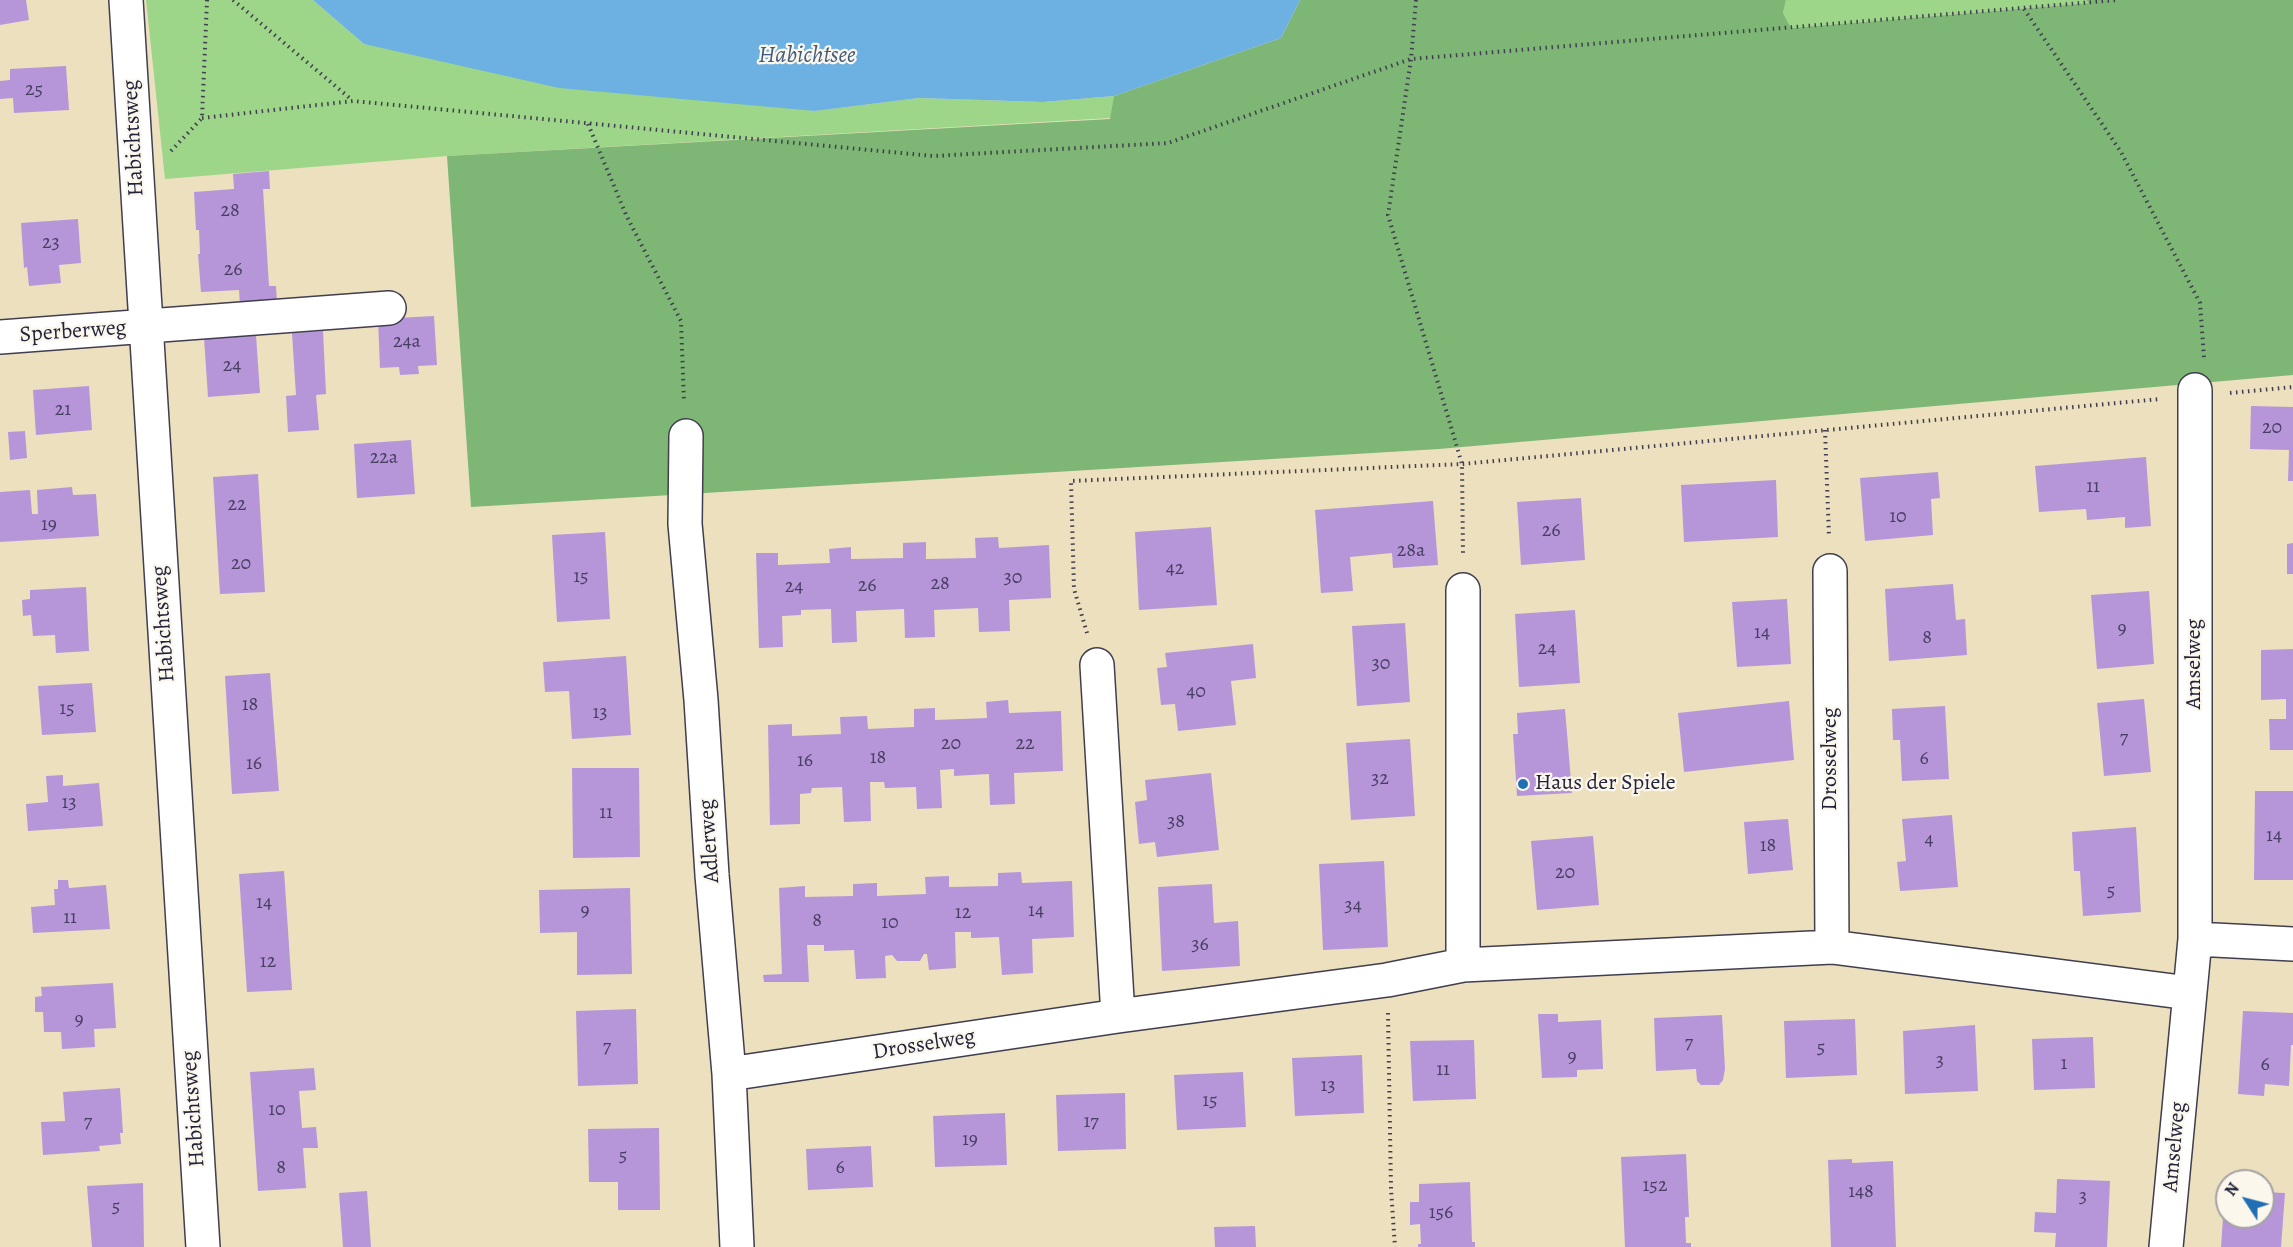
<!DOCTYPE html>
<style>
body{margin:0}
#map{position:relative;width:2293px;height:1247px;overflow:hidden;background:#ece0be;font-family:Alegreya,serif}
canvas{display:block}
.north{position:absolute;left:2215px;top:1169px;width:60px;height:60px;box-sizing:border-box;background:#fbf7ec;border:2px solid #a4a2a5;border-radius:50%;rotate:306deg;font-size:16px;font-weight:700;line-height:24px;text-align:center;color:#22223b}
.north::after{content:'';display:block;margin:auto;width:21px;height:27px;background:#1f6fb2;clip-path:polygon(50% 0,100% 100%,50% 72%,0 100%)}
</style>
<div id="map">
<canvas width="2293" height="1247"></canvas>
<div class="north">N</div>
</div>
<script>
const c = document.querySelector('canvas').getContext('2d');
c.lineJoin = 'round';
function fillPath(path, color) { c.fillStyle = color; c.fill(path, 'evenodd'); }
const poly = rows => new Path2D(rows.map(r => 'M' + r).join(''));
function trace(path, color, width, dash) { c.strokeStyle = color; c.lineWidth = width; c.lineCap = dash ? 'butt' : 'round'; c.setLineDash(dash || []); c.stroke(path); }
function write(font, color, halo, rows, align = 'center') {
  c.font = font + ' Alegreya,serif'; c.lineWidth = 4.5; c.setLineDash([]); c.textBaseline = 'middle'; c.strokeStyle = halo; c.fillStyle = color; for (const [text, x, y, turn = 0] of rows) {
    c.save(); c.translate(x, y); c.rotate((+turn || 0) * Math.PI / 180); c.textAlign = isNaN(turn) ? turn : align; if (halo) c.strokeText(text, 0, 0); c.fillText(text, 0, 0); c.restore();
  }
}
fillPath(poly([
 [146,0,313,0,364,44,815,111,919,98,1043,102,1114,96,1111,118,447,156,165,179],
 [1786,0,2086,0,2090,3,1791,28,1783,13]
]), '#9dd689');
fillPath(poly([
 [1300,0,1786,0,1783,13,1791,28,2089,3,2086,0,2293,0,2293,375,1439,449,471,507,447,156,1110,119,1114,96,1281,38]
]), '#7eb775');
fillPath(poly([
 [313,0,1300,0,1281,38,1114,96,1043,102,919,98,815,111,559,88,364,44]
]), '#6db1e2');
fillPath(poly([
 [0,0,26,0,29,20,0,25],
 [66,66,69,110,14,113,13,98,0,99,0,81,10,80,10,69],
 [269,171,270,189,263,189,269,286,276,286,277,303,240,306,239,290,201,292,198,254,200,254,199,230,196,230,194,192,234,189,233,174],
 [78,219,81,263,59,265,61,283,29,286,27,267,24,268,21,223],
 [434,316,437,365,418,366,419,374,400,375,399,367,380,368,378,319],
 [323,331,326,394,316,395,319,430,288,432,286,396,296,395,292,333],
 [256,335,260,393,208,397,204,338],
 [89,386,92,430,36,435,33,390],
 [2251,406,2293,407,2293,481,2288,481,2289,450,2250,449],
 [25,431,27,458,10,460,8,432],
 [411,440,415,494,357,498,354,444],
 [2146,457,2151,526,2125,528,2125,517,2087,520,2086,509,2039,512,2035,466],
 [1938,472,1940,498,1931,499,1933,535,1865,541,1860,478],
 [258,474,265,592,220,594,213,477],
 [1776,480,1778,537,1684,542,1681,485],
 [72,487,73,495,96,494,99,536,0,542,0,492,30,490,32,514,38,514,37,490],
 [1581,498,1585,560,1521,565,1517,502],
 [1433,501,1438,565,1393,568,1392,553,1350,557,1353,591,1321,593,1315,510],
 [1211,527,1217,605,1139,610,1135,532],
 [605,532,610,619,557,622,552,535],
 [998,537,999,548,1049,545,1051,598,1009,600,1010,631,979,632,978,608,934,610,935,637,905,638,904,609,856,611,857,642,832,643,831,609,801,610,801,615,782,616,783,647,759,648,756,553,778,553,778,565,830,563,829,549,851,547,851,559,903,558,903,543,926,542,926,559,976,558,975,538],
 [2293,543,2293,574,2287,574,2287,544],
 [1953,584,1956,620,1965,619,1967,655,1889,661,1885,589],
 [86,587,89,651,56,653,55,635,33,636,31,615,23,616,22,600,30,599,30,590],
 [2149,591,2154,664,2097,669,2091,595],
 [1787,599,1791,664,1737,667,1732,602],
 [1575,610,1580,683,1519,687,1515,614],
 [1405,623,1410,702,1357,706,1352,626],
 [1253,644,1256,678,1231,681,1236,725,1178,731,1175,704,1161,705,1157,668,1167,667,1165,653],
 [2293,649,2293,750,2270,750,2269,719,2286,719,2286,699,2261,700,2261,650],
 [626,656,631,735,572,739,569,691,545,692,543,662],
 [270,673,279,791,232,794,225,676],
 [92,683,96,732,42,735,38,686],
 [2144,699,2151,772,2104,776,2097,703],
 [1008,700,1009,713,1061,711,1063,771,1014,773,1015,804,990,805,989,774,954,776,954,769,940,770,942,808,917,809,916,787,885,788,884,782,870,782,871,821,844,822,842,787,812,788,811,793,800,794,800,824,770,825,768,725,792,724,792,736,841,734,840,717,867,716,868,729,914,727,914,709,935,708,935,720,987,718,986,702],
 [1789,701,1794,760,1684,772,1678,713],
 [1945,706,1949,779,1902,781,1900,740,1893,740,1892,709],
 [1565,709,1572,793,1517,796,1513,734,1518,734,1517,713],
 [1410,739,1415,816,1351,820,1346,743],
 [572,768,639,768,640,857,573,858],
 [1211,773,1219,850,1157,857,1155,842,1139,844,1135,802,1147,800,1145,780],
 [63,775,63,786,99,783,103,826,28,831,26,804,48,802,46,776],
 [2255,791,2293,791,2293,880,2254,880],
 [1952,815,1958,887,1900,891,1897,862,1906,861,1902,819],
 [1788,819,1793,870,1748,874,1744,822],
 [2136,827,2141,912,2083,916,2080,871,2074,871,2072,832],
 [1593,836,1599,905,1537,910,1531,841],
 [1384,861,1388,947,1323,950,1319,864],
 [284,871,292,990,247,992,239,874],
 [1021,872,1022,883,1072,881,1074,937,1032,939,1033,973,1002,975,999,937,971,938,971,932,955,932,956,968,929,970,927,954,924,954,920,961,897,961,892,955,885,956,886,978,856,979,854,950,824,951,824,945,807,945,809,982,764,982,763,975,782,974,779,888,805,886,805,897,853,896,853,884,877,883,877,896,926,894,925,877,949,876,949,887,998,886,998,873],
 [58,880,68,880,69,888,106,885,110,929,33,933,31,907,55,905,54,889,58,889],
 [1212,884,1214,923,1238,921,1240,966,1162,971,1158,887],
 [630,888,632,974,577,975,577,932,540,933,539,890],
 [113,983,116,1028,94,1029,95,1047,62,1049,61,1032,44,1032,43,1012,35,1012,35,997,42,996,41,987],
 [636,1009,638,1084,578,1086,576,1011],
 [2243,1011,2293,1013,2293,1045,2291,1045,2289,1086,2265,1084,2264,1096,2238,1094],
 [1538,1014,1558,1014,1558,1022,1601,1020,1603,1069,1577,1070,1577,1077,1542,1078],
 [1722,1015,1725,1069,1723,1080,1719,1085,1701,1085,1697,1081,1696,1069,1656,1071,1654,1018],
 [1855,1019,1857,1075,1786,1078,1784,1021],
 [1975,1025,1978,1091,1905,1094,1903,1031],
 [2093,1037,2095,1088,2034,1090,2032,1039],
 [1474,1040,1476,1099,1413,1101,1410,1041],
 [1362,1055,1364,1113,1295,1116,1292,1058],
 [314,1068,316,1090,299,1091,302,1128,316,1127,318,1148,303,1148,306,1188,258,1191,250,1072],
 [1243,1072,1246,1127,1177,1130,1174,1075],
 [120,1088,123,1133,120,1133,121,1144,99,1146,100,1151,43,1155,41,1122,65,1121,63,1092],
 [1125,1093,1126,1149,1058,1151,1056,1095],
 [1005,1113,1007,1165,935,1167,933,1116],
 [659,1128,660,1210,618,1210,618,1182,589,1182,588,1129],
 [871,1146,873,1187,808,1190,806,1149],
 [1686,1154,1689,1217,1685,1217,1686,1243,1691,1243,1691,1247,1625,1247,1621,1157],
 [1852,1159,1852,1163,1893,1161,1896,1247,1831,1247,1828,1160],
 [2057,1179,2110,1181,2107,1247,2055,1247,2056,1233,2034,1232,2035,1212,2056,1213],
 [1470,1182,1472,1242,1475,1242,1475,1247,1418,1247,1418,1244,1421,1244,1420,1224,1410,1225,1410,1202,1419,1202,1419,1184],
 [143,1183,144,1247,92,1247,87,1186],
 [2225,1189,2227,1189,2227,1217,2263,1217,2263,1192,2285,1193,2281,1247,2221,1247],
 [367,1191,371,1247,343,1247,339,1193],
 [1255,1226,1256,1247,1215,1247,1214,1227]
]), '#b696d9');
const minor = poly([
 [126,0,203,1247],
 [0,337,389,308],
 [686,436,685,524,701,700,712,875,729,1074,737,1247],
 [1830,571,1832,947],
 [1097,665,1118,1016],
 [2195,939,2293,944],
 [1463,965,1463,590],
 [729,1074,1118,1016,1387,980,1463,965,1832,947,2189,993],
 [2166,1247,2195,939,2195,390]
]);
trace(minor, '#403e4f', 36);
trace(poly([
 [233,0,352,100],
 [1416,0,1411,59,1388,215,1462,464,1463,556],
 [2024,9,2121,152,2200,303,2204,358],
 [202,118,353,101,933,156,1168,143,1411,59,2118,0],
 [588,124,627,217,681,321,684,402],
 [171,151,202,118,207,0],
 [2230,393,2293,387],
 [1825,430,1829,537],
 [1087,633,1074,589,1071,481,1462,464,2160,399],
 [1388,1013,1391,1189,1395,1247]
]), '#403e4f', 4, [1.5, 4.5]);
trace(minor, '#fff', 33);
for (const [x, y, r, color] of [
 [1523,784,6,"#1f6fb2"]
]) { const dot = new Path2D(); dot.arc(x, y, r, 0, 2 * Math.PI); c.fillStyle = color; c.fill(dot); trace(dot, '#fbf7ec', 2); }
write('20px', '#473f62', null, [
 ["25",34,90],
 ["28",230,211],
 ["23",51,243],
 ["26",233,270],
 ["24a",407,342],
 ["24",232,366],
 ["21",63,410],
 ["20",2272,428],
 ["22a",384,458],
 ["11",2093,487],
 ["22",237,505],
 ["10",1898,517],
 ["19",49,525],
 ["26",1551,531],
 ["28a",1411,551],
 ["20",241,564],
 ["42",1175,569],
 ["15",581,577],
 ["30",1013,578],
 ["28",940,584],
 ["26",867,586],
 ["24",794,587],
 ["9",2122,629],
 ["14",1762,633],
 ["8",1927,638],
 ["24",1547,649],
 ["30",1381,664],
 ["40",1196,692],
 ["18",250,705],
 ["15",67,709],
 ["13",600,713],
 ["7",2124,738],
 ["20",951,744],
 ["22",1025,744],
 ["18",878,758],
 ["6",1924,759],
 ["16",805,761],
 ["16",254,764],
 ["32",1380,779],
 ["13",69,803],
 ["11",606,813],
 ["38",1176,822],
 ["14",2274,836],
 ["4",1929,840],
 ["18",1768,846],
 ["20",1565,873],
 ["5",2111,891],
 ["14",264,903],
 ["34",1353,906],
 ["9",585,911],
 ["14",1036,911],
 ["12",963,913],
 ["11",70,918],
 ["8",817,921],
 ["10",890,923],
 ["36",1200,945],
 ["12",268,962],
 ["9",79,1020],
 ["7",1689,1043],
 ["7",607,1047],
 ["5",1821,1048],
 ["9",1572,1057],
 ["3",1940,1061],
 ["1",2064,1064],
 ["6",2265,1065],
 ["11",1443,1070],
 ["13",1328,1086],
 ["15",1210,1101],
 ["10",277,1110],
 ["7",88,1122],
 ["17",1091,1122],
 ["19",970,1140],
 ["5",623,1156],
 ["8",281,1168],
 ["6",840,1168],
 ["152",1655,1186],
 ["148",1861,1192],
 ["3",2083,1197],
 ["5",116,1207],
 ["156",1441,1213]
]);
write('22px', '#22223b', '#fbf7ec', [
 ["Habichtsweg",134,138,-93],
 ["Sperberweg",73,332,-4],
 ["Habichtsweg",164,624,-94],
 ["Amselweg",2195,664,-90],
 ["Drosselweg",1831,759,-90],
 ["Adlerweg",710,841,-94],
 ["Drosselweg",924,1045,-9],
 ["Habichtsweg",194,1109,-94],
 ["Amselweg",2175,1147,-85]
]);
write('22px', '#22223b', '#fbf7ec', [
 ["Haus der Spiele",1535,784]
], 'left');
write('italic 24px', '#405b7e', '#fbf7ec', [
 ["Habichtsee",807,56]
]);
</script>
